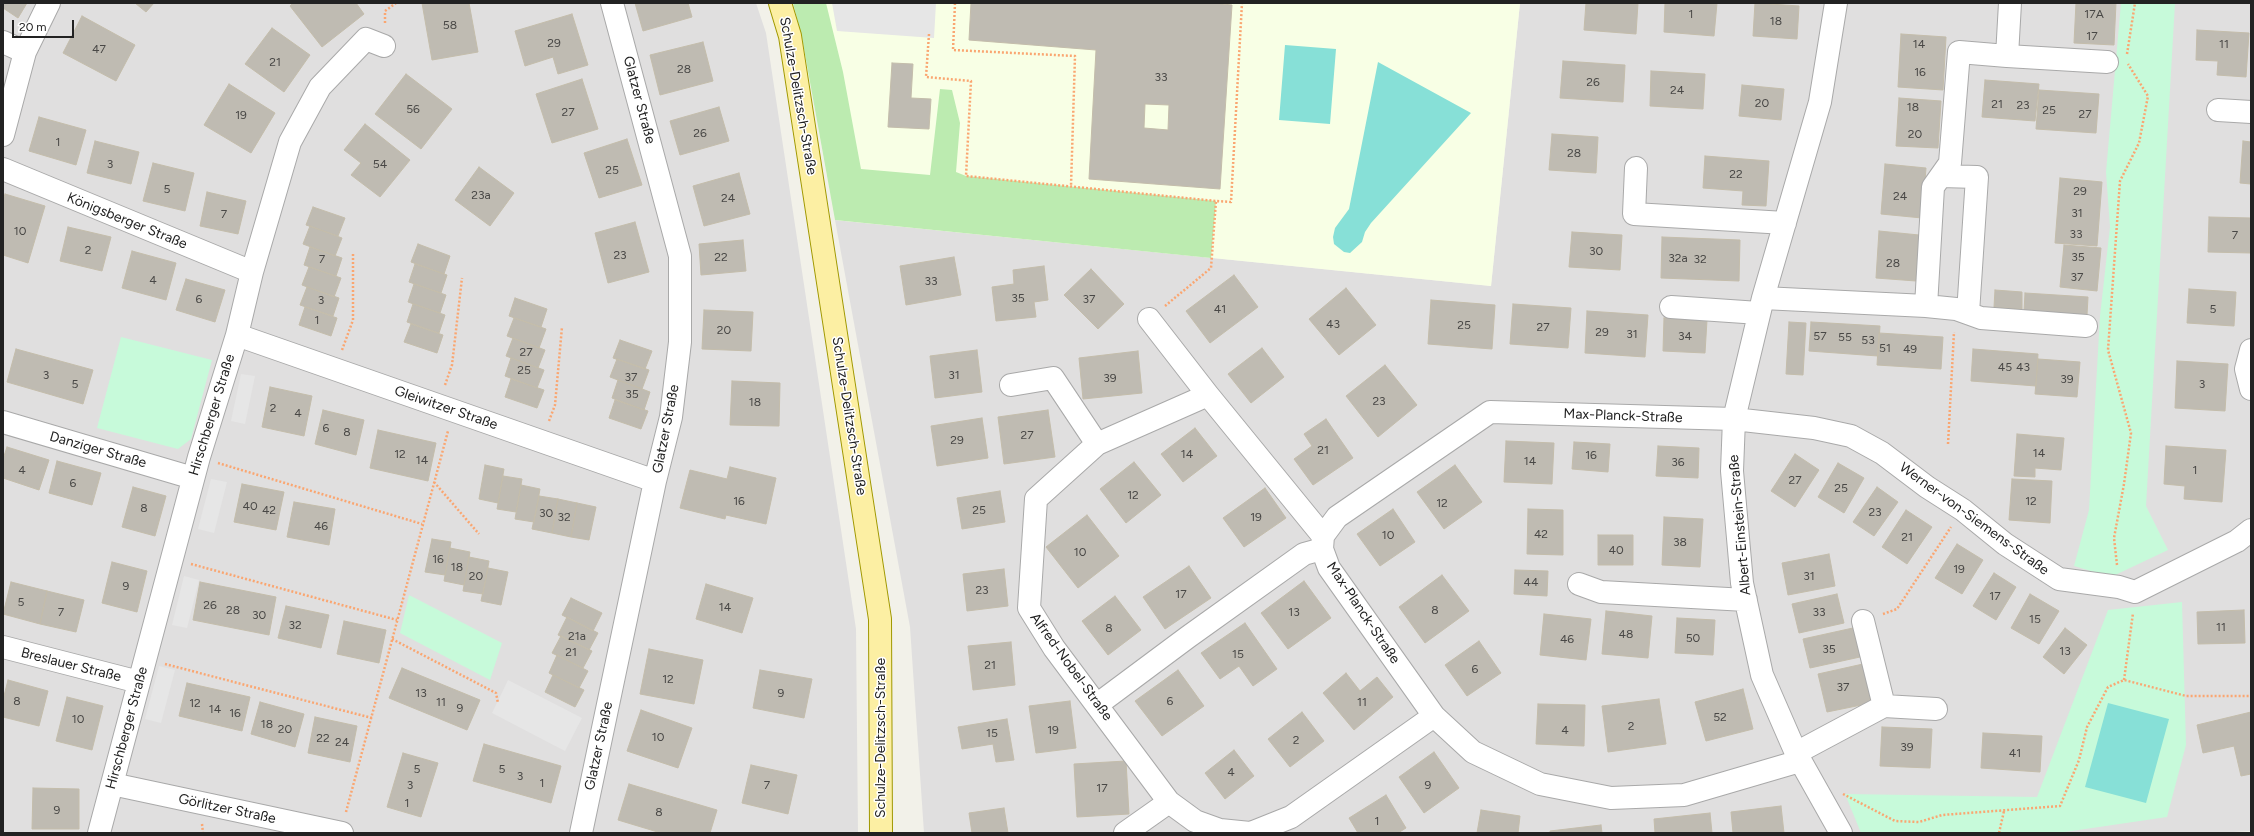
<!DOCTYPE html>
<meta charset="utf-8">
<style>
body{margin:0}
#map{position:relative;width:2254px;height:836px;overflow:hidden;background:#f2f1e9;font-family:Figtree,sans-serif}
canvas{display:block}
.frame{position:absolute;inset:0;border:4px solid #222;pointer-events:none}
.scale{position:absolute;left:12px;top:20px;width:62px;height:18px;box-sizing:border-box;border:2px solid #222;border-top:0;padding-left:5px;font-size:12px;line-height:14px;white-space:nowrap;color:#222;-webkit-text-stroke:3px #fff;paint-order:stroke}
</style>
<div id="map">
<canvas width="2254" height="836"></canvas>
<div class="frame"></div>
<div class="scale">20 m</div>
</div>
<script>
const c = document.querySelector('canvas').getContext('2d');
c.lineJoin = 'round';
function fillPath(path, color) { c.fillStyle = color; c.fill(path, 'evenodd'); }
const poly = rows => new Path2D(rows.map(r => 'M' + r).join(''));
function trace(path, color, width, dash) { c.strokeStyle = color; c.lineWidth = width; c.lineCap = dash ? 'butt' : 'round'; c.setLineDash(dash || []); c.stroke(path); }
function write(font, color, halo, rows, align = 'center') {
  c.font = font + ' Figtree,sans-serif'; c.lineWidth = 3; c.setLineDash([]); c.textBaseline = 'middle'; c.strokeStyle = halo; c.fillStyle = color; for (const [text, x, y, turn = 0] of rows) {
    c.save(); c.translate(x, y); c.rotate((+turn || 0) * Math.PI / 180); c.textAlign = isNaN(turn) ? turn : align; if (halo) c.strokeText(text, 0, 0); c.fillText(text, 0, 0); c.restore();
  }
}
fillPath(poly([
 [3,3,756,3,766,33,856,629,858,833,3,833],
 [1520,3,2251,3,2251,831,2216,833,924,833,910,627,835,220,1491,286]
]), '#e0dfdf');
fillPath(poly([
 [793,3,1520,3,1491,286,835,220,802,38]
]), '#f8ffe5');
fillPath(poly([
 [793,3,826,3,843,72,861,169,930,175,940,89,952,90,960,123,956,172,966,176,1216,201,1211,258,835,220,802,38]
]), '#bcebb0');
fillPath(poly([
 [2121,3,2175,3,2146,506,2168,550,2111,577,2074,566,2089,510,2100,316,2110,227,2106,172],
 [121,337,212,360,191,439,178,449,97,428],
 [409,595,502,643,490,680,400,633],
 [2182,602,2186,745,2167,817,2058,833,1861,833,1845,794,2037,797,2108,610]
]), '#c7fada');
fillPath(poly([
 [1285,45,1336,49,1330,124,1279,120],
 [1378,62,1471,113,1371,223,1365,232,1362,242,1350,253,1344,252,1334,244,1333,237,1335,228,1349,209],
 [2108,703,2169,719,2146,803,2085,787]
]), '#87e0d7');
fillPath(poly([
 [832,3,936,3,934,38,837,31],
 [241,374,255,376,245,424,231,421],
 [211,479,227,482,214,533,198,529],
 [184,576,199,580,187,628,172,625],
 [159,666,175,670,161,723,145,719],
 [508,680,582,718,565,751,492,713]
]), '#e6e6e6');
const building = poly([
 [3,3,27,3,18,18,3,8,3,3],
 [135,3,154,3,146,12,135,3],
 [293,3,356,3,364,14,322,47,290,6,293,3],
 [422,3,469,3,478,52,432,60,422,3],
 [635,3,688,3,692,17,643,31,635,3],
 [971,3,1213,3,1232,5,1220,189,1089,179,1096,50,969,40,971,3],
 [1145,104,1169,105,1168,130,1144,128,1145,104],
 [1586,3,1638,3,1636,34,1584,30,1586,3],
 [1665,3,1717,3,1714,36,1664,32,1665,3],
 [1755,3,1799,6,1797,39,1753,36,1755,3],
 [2076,3,2116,3,2114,45,2074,43,2076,3],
 [572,14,588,65,558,74,553,57,525,66,515,31,572,14],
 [82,16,135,45,116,81,63,53,82,16],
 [272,28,310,55,284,92,245,64,272,28],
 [2197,30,2249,33,2246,77,2217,75,2218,61,2196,60,2197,30],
 [1901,34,1946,37,1943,90,1898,87,1901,34],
 [703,42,713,81,660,95,650,55,703,42],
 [1563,61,1625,65,1623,102,1560,98,1563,61],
 [892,63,913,64,911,98,931,99,929,129,888,127,892,63],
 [1651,71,1705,74,1703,109,1650,106,1651,71],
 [406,74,452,109,421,149,375,114,406,74],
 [582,79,598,129,552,143,536,94,582,79],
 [1985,80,2039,84,2035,121,1982,117,1985,80],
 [229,84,275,113,251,153,204,125,229,84],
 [1742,85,1784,89,1781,120,1739,116,1742,85],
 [2039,90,2099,94,2096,133,2036,129,2039,90],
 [1899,98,1941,101,1938,148,1896,146,1899,98],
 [719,107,729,141,680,155,670,121,719,107],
 [39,117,86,130,76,165,29,151,39,117],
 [365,124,410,160,380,197,351,175,361,163,344,150,365,124],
 [1552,134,1598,137,1596,173,1549,170,1552,134],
 [627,139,642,185,599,198,584,153,627,139],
 [95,141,139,152,131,184,87,173,95,141],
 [2243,141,2251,142,2251,184,2240,183,2243,141],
 [1705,156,1769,161,1766,206,1742,205,1743,191,1703,188,1705,156],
 [153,163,194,173,185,211,143,201,153,163],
 [1885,164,1926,168,1922,218,1881,214,1885,164],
 [479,167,514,193,490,226,455,200,479,167],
 [739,173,750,214,704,226,693,186,739,173],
 [2060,178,2102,182,2097,246,2055,243,2060,178],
 [207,192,246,201,238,234,200,226,207,192],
 [5,194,45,206,28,263,3,255,3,200,5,194],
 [313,207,345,218,338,236,306,225,313,207],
 [2209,217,2251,218,2251,253,2208,252,2209,217],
 [635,222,649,272,608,283,595,233,635,222],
 [310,226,342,238,335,256,303,244,310,226],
 [68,227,111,237,102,271,60,261,68,227],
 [1879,231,1919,235,1916,281,1876,278,1879,231],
 [1572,232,1622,235,1620,270,1569,267,1572,232],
 [1662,237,1740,240,1739,281,1661,278,1662,237],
 [743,240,746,271,701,275,699,244,743,240],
 [418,244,450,256,444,274,411,262,418,244],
 [2064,245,2101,248,2097,291,2060,287,2064,245],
 [310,247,342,258,336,276,304,265,310,247],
 [132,251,176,263,166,300,122,288,132,251],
 [954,257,961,295,906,305,900,266,954,257],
 [415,264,447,275,441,293,409,282,415,264],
 [1044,266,1048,300,1034,302,1036,317,996,321,992,287,1014,284,1013,270,1044,266],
 [309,267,341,278,334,297,302,285,309,267],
 [1091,269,1124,304,1098,329,1064,295,1091,269],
 [1234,275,1258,307,1210,343,1186,311,1234,275],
 [186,279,225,290,215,322,176,310,186,279],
 [414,284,446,295,440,313,408,302,414,284],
 [307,287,339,298,333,316,300,305,307,287],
 [1346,288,1376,325,1339,355,1309,319,1346,288],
 [2189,289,2236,292,2234,326,2187,323,2189,289],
 [1995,290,2022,292,2022,309,1994,307,1995,290],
 [2025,293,2088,297,2087,315,2024,312,2025,293],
 [515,298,547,309,541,327,509,316,515,298],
 [1431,300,1495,305,1492,349,1428,344,1431,300],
 [413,304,445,315,439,333,407,322,413,304],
 [1513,304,1571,308,1568,348,1510,344,1513,304],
 [305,307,337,318,331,336,299,325,305,307],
 [704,310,753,312,751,351,702,349,704,310],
 [1587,311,1648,315,1645,357,1585,353,1587,311],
 [514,318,546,329,539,348,507,336,514,318],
 [1664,318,1707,320,1705,353,1663,351,1664,318],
 [1789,322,1806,323,1803,375,1786,374,1789,322],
 [1811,322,1880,326,1878,356,1809,351,1811,322],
 [411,324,443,335,437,353,404,342,411,324],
 [1879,333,1943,337,1941,369,1877,365,1879,333],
 [513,338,545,350,538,368,506,356,513,338],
 [620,340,652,351,645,369,613,358,620,340],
 [1262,348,1284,377,1251,403,1228,374,1262,348],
 [16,349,93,370,83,404,7,382,16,349],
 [1973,349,2038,354,2036,386,1971,381,1973,349],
 [977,350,982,392,935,398,930,356,977,350],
 [1138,351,1142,393,1083,399,1079,358,1138,351],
 [511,358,544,370,537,388,505,376,511,358],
 [617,359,649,370,642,389,610,377,617,359],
 [2038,359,2080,362,2077,397,2035,394,2038,359],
 [2177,361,2228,364,2225,411,2175,408,2177,361],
 [1385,365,1417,405,1378,437,1346,396,1385,365],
 [511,379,544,390,537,408,505,397,511,379],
 [618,380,650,392,644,410,612,398,618,380],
 [732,381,780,383,779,426,730,425,732,381],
 [270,387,312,396,304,436,262,427,270,387],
 [615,400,648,411,641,429,609,418,615,400],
 [323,410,364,420,356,455,315,444,323,410],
 [1048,410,1055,457,1004,464,998,417,1048,410],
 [982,418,988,458,937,466,931,426,982,418],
 [1326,419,1353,458,1313,485,1294,459,1312,446,1304,434,1326,419],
 [1195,428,1217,456,1183,482,1161,454,1195,428],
 [378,430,436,443,428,481,370,468,378,430],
 [2017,434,2064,438,2061,470,2035,468,2035,477,2014,476,2017,434],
 [1506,441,1554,443,1552,484,1504,482,1506,441],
 [1574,442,1610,444,1608,472,1572,469,1574,442],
 [1658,446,1699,448,1698,478,1656,476,1658,446],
 [2166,446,2226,450,2222,502,2184,499,2185,486,2164,484,2166,446],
 [7,447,49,460,39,490,3,478,3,459,7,447],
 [1795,454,1819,470,1795,507,1771,491,1795,454],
 [57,461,101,473,92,505,49,493,57,461],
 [1134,462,1161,495,1126,523,1100,489,1134,462],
 [1838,463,1864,478,1844,513,1818,497,1838,463],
 [485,465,504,469,498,503,479,499,485,465],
 [1455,465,1482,502,1444,529,1417,492,1455,465],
 [730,467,776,478,766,524,726,515,725,519,680,508,690,470,727,479,730,467],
 [503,476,522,479,516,512,497,509,503,476],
 [2012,479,2052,481,2050,523,2009,520,2012,479],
 [242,484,284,492,276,530,234,522,242,484],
 [521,485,540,489,534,522,515,519,521,485],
 [133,487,166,496,155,536,122,527,133,487],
 [1877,487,1898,502,1874,536,1853,522,1877,487],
 [1265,488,1286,518,1244,547,1223,518,1265,488],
 [1000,491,1005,522,962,529,957,498,1000,491],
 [539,496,558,499,552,533,532,529,539,496],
 [558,499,577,503,571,537,552,533,558,499],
 [294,502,335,509,329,545,287,537,294,502],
 [577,503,596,507,589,540,571,537,577,503],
 [1393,509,1415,542,1380,566,1357,534,1393,509],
 [1528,509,1563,510,1563,555,1527,554,1528,509],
 [1906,510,1932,527,1907,564,1882,547,1906,510],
 [1087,515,1119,556,1078,588,1046,547,1087,515],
 [1664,517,1703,519,1700,567,1662,565,1664,517],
 [1598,535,1633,535,1633,565,1598,565,1598,535],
 [432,539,451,542,445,575,425,572,432,539],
 [1957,544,1983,560,1962,594,1935,578,1957,544],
 [450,548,470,552,464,585,444,581,450,548],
 [1829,554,1835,586,1788,595,1782,563,1829,554],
 [469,557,489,561,483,594,463,591,469,557],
 [112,562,147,571,137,612,102,603,112,562],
 [1189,566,1211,598,1165,629,1143,597,1189,566],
 [488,568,508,572,501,605,481,601,488,568],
 [1004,569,1008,606,967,611,963,574,1004,569],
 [1515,570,1548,571,1547,596,1514,594,1515,570],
 [1994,573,2016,587,1996,620,1973,606,1994,573],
 [1442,575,1469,611,1425,643,1399,607,1442,575],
 [1304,581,1331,618,1288,649,1261,613,1304,581],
 [11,582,47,591,40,624,3,614,11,582],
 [200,582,276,597,269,635,193,620,200,582],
 [706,584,753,598,742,633,696,619,706,584],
 [47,591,84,600,76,632,40,624,47,591],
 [1837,594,1844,623,1799,633,1792,604,1837,594],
 [2030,594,2059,611,2039,644,2011,628,2030,594],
 [1115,596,1141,630,1108,655,1082,621,1115,596],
 [571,598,602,613,593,631,562,615,571,598],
 [286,606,329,615,321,648,278,638,286,606],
 [2244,610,2245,643,2198,644,2197,612,2244,610],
 [1606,611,1652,616,1648,658,1602,654,1606,611],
 [1544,614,1591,619,1586,660,1540,655,1544,614],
 [567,617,598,633,589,650,558,635,567,617],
 [1677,618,1715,620,1713,655,1675,653,1677,618],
 [344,621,386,630,379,663,337,654,344,621],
 [1245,623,1277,669,1253,686,1239,666,1220,679,1201,653,1245,623],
 [1853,628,1860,657,1810,668,1803,639,1853,628],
 [2065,628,2087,645,2064,674,2043,657,2065,628],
 [561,636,592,651,583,668,552,653,561,636],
 [1479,641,1501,673,1467,696,1445,665,1479,641],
 [1011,642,1015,685,973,690,968,646,1011,642],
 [649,649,703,660,694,704,640,694,649,649],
 [557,655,588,671,579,688,549,673,557,655],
 [1863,664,1871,703,1827,712,1818,674,1863,664],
 [402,668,480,700,467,730,389,698,402,668],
 [760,670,812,679,804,718,753,708,760,670],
 [1178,670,1204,706,1162,736,1135,701,1178,670],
 [1346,673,1360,691,1377,677,1393,697,1354,730,1323,693,1346,673],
 [553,675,584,690,575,707,545,692,553,675],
 [8,680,48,691,39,726,3,717,3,700,8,680],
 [187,683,250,697,242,731,179,716,187,683],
 [1743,689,1753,729,1706,741,1695,702,1743,689],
 [67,697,103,706,92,750,56,741,67,697],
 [1659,699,1666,744,1608,752,1602,706,1659,699],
 [1070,701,1076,748,1036,753,1029,706,1070,701],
 [260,702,304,714,295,747,251,734,260,702],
 [1538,704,1585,705,1584,746,1536,744,1538,704],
 [641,710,692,728,678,768,627,751,641,710],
 [1302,712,1324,741,1290,767,1268,739,1302,712],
 [2251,712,2251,774,2241,776,2234,746,2203,753,2197,725,2251,712],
 [315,717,357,726,350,762,308,753,315,717],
 [1007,719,1014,760,996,762,993,744,962,749,958,727,1007,719],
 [1882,727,1932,729,1930,768,1880,766,1882,727],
 [1983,733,2042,736,2040,772,1981,768,1983,733],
 [484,744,561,766,551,803,473,781,484,744],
 [1234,750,1254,776,1225,799,1205,773,1234,750],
 [1434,752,1459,788,1424,813,1399,777,1434,752],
 [403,753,438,763,421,817,387,807,403,753],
 [1126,761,1129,814,1077,817,1074,764,1126,761],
 [751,765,797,775,788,814,742,803,751,765],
 [629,784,717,810,710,833,661,833,618,820,629,784],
 [33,788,79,789,79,829,32,829,33,788],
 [1386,795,1406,828,1398,833,1358,833,1349,818,1386,795],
 [1781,806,1784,833,1733,833,1731,812,1781,806],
 [1004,808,1008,833,972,833,969,813,1004,808],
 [1481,810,1520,816,1518,833,1477,833,1481,810],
 [1710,813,1712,833,1655,833,1654,819,1710,813],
 [1601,825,1602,833,1550,833,1550,831,1601,825]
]);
fillPath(building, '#bfbbb2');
trace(building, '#c4bdab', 1);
const minor = poly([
 [1836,3,1820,102,1763,298,1734,419,1732,471,1742,583,1762,675,1796,753,1841,833],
 [3,42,25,52],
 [2007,56,2107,62],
 [2218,110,2251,112],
 [3,135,25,52,49,3],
 [1636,168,1634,214,1785,223],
 [3,169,252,272],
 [1941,176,1977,177,1968,313],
 [1763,298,1926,306,1933,187,1950,163,1959,52,2007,56,2010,3],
 [1926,306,1956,309,1981,318,2086,326],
 [1671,307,1759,313],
 [1149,319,1208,395],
 [237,335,655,481],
 [2251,350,2246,369,2251,389],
 [1011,385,1053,378,1097,444],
 [3,422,193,478],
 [1579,584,1601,592,1746,600],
 [3,647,139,682],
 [1098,704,1188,637,1304,554,1322,549],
 [1884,706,1936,709],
 [1796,753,1884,706,1863,621],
 [1800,761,1684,795,1611,798,1540,784,1473,752,1434,716,1329,568,1322,549,1323,536,1337,517,1490,412,1734,419,1814,428,1851,436,1882,453,1927,487,1963,510,2005,544,2059,579,2119,587,2135,592,2237,541,2251,530],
 [112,784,342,833],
 [99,833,199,457,237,335,252,272,290,142,320,87,366,39,384,46],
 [581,833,655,481,671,417,680,342,680,256,612,3],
 [1125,833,1169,802],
 [1250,833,1220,830,1195,821,1169,802,1054,648,1029,608,1036,499,1097,444,1208,395,1323,536],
 [1251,833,1291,817,1434,716]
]);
const major = poly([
 [780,3,790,36,880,619,881,833]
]);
trace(minor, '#a9a9a9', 24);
trace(major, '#a09800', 24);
trace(poly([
 [955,3,953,50,1075,56,1071,186],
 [385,23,385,11,396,3],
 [929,34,926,77,971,81,966,176,1216,201],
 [2127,54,2135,3],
 [1165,306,1211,268,1216,201,1231,202,1242,3],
 [342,350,353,320,353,252],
 [445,385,452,365,462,278],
 [549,421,555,405,562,327],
 [1948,444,1954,332],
 [218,463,422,524],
 [434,482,479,534],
 [191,564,397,620],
 [2117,565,2114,538,2124,484,2131,433,2108,350,2120,181,2139,143,2148,96,2128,64],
 [1883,614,1897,609,1951,527],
 [392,639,496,693,498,703],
 [165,664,372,718],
 [2124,680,2133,613],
 [1843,794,1895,821,1919,822,1942,815,2060,806,2079,760,2087,727,2108,687,2124,680,2186,696,2251,696],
 [346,812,448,431],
 [202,824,203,833],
 [1999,833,2004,811]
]), '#faa671', 2.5, [2, 2]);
trace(minor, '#fff', 22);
trace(major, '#fcefa3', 22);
write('12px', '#494846', null, [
 ["1",1691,14],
 ["17A",2094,14],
 ["18",1776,21],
 ["58",450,25],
 ["17",2092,36],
 ["29",554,43],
 ["14",1919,44],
 ["11",2224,44],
 ["47",99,49],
 ["21",275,62],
 ["28",684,69],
 ["16",1920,72],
 ["33",1161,77],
 ["26",1593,82],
 ["24",1677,90],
 ["20",1762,103],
 ["21",1997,104],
 ["23",2023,105],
 ["18",1913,107],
 ["56",413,109],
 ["25",2049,110],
 ["27",568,112],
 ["27",2085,114],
 ["19",241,115],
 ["26",700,133],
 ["20",1915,134],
 ["1",58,142],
 ["28",1574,153],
 ["3",110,164],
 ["54",380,164],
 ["25",612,170],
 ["22",1736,174],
 ["5",167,189],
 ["29",2080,191],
 ["23a",481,195],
 ["24",1900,196],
 ["24",728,198],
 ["31",2077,213],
 ["7",224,214],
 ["10",20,231],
 ["33",2076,234],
 ["7",2235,235],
 ["2",88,250],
 ["30",1596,251],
 ["23",620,255],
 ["22",721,257],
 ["35",2078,257],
 ["32a",1678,258],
 ["7",322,259],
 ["32",1700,259],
 ["28",1893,263],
 ["37",2077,277],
 ["4",153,280],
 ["33",931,281],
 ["35",1018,298],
 ["6",199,299],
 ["37",1089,299],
 ["3",321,300],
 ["41",1220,309],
 ["5",2213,309],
 ["1",317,320],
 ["43",1333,324],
 ["25",1464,325],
 ["27",1543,327],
 ["20",724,330],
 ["29",1602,332],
 ["31",1632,334],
 ["34",1685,336],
 ["57",1820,336],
 ["55",1845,337],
 ["53",1868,340],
 ["51",1885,348],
 ["49",1910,349],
 ["27",526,352],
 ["45",2005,367],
 ["43",2023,367],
 ["25",524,370],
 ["3",46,375],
 ["31",954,375],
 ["37",631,377],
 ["39",1110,378],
 ["39",2067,379],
 ["5",75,384],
 ["3",2202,384],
 ["35",632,394],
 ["23",1379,401],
 ["18",755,402],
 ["2",273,408],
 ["4",298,413],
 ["6",326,428],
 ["8",347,432],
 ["27",1027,435],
 ["29",957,440],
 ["21",1323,450],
 ["14",2039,453],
 ["12",400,454],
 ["14",1187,454],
 ["16",1591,455],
 ["14",422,460],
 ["14",1530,461],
 ["36",1678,462],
 ["4",22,470],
 ["1",2195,470],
 ["27",1795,480],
 ["6",73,483],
 ["25",1841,488],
 ["12",1133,495],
 ["16",739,501],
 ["12",2031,501],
 ["12",1442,503],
 ["40",250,506],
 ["8",144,508],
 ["42",269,510],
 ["25",979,510],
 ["23",1875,512],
 ["30",546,513],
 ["32",564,517],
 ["19",1256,517],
 ["46",321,526],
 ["42",1541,534],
 ["10",1388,535],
 ["21",1907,537],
 ["38",1680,542],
 ["40",1616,550],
 ["10",1080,552],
 ["16",438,559],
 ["18",457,567],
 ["19",1959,569],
 ["20",476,576],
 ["31",1809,576],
 ["44",1531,582],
 ["9",126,586],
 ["23",982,590],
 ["17",1181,594],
 ["17",1995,596],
 ["5",21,602],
 ["26",210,605],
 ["14",725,607],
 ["28",233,610],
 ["8",1435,610],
 ["7",61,612],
 ["13",1294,612],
 ["33",1819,612],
 ["30",259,615],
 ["15",2035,619],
 ["32",295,625],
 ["11",2221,627],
 ["8",1109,628],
 ["48",1626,634],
 ["21a",577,636],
 ["50",1693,638],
 ["46",1567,639],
 ["35",1829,649],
 ["13",2065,651],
 ["21",571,652],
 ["15",1238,654],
 ["21",990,665],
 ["6",1475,669],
 ["12",668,679],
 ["37",1843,687],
 ["13",421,693],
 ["9",781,693],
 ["8",17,701],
 ["6",1170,701],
 ["11",441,702],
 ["11",1362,702],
 ["12",195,703],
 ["9",460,708],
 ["14",215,709],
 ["16",235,713],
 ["52",1720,717],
 ["10",78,719],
 ["18",267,724],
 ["2",1631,726],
 ["20",285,729],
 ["19",1053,730],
 ["4",1565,730],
 ["15",992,733],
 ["10",658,737],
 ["22",323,738],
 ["2",1296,740],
 ["24",342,742],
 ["39",1907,747],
 ["41",2015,753],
 ["5",417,769],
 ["5",502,769],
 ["4",1231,772],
 ["3",520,776],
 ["1",542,783],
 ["3",410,785],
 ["7",767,785],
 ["9",1428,785],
 ["17",1102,788],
 ["1",407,803],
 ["9",57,810],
 ["8",659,812],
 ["1",1377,821]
]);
write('14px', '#222', '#fff', [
 ["Schulze-Delitzsch-Straße",798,96,80],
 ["Glatzer Straße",639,100,75],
 ["Königsberger Straße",127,221,22],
 ["Gleiwitzer Straße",446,408,19],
 ["Hirschberger Straße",212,415,-73],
 ["Schulze-Delitzsch-Straße",849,416,81],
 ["Max-Planck-Straße",1623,416,2],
 ["Glatzer Straße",666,429,-79],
 ["Danziger Straße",98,450,16],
 ["Werner-von-Siemens-Straße",1974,519,36],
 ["Albert-Einstein-Straße",1740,525,-95],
 ["Max-Planck-Straße",1363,613,56],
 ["Breslauer Straße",71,665,14],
 ["Alfred-Nobel-Straße",1071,667,54],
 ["Hirschberger Straße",127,728,-75],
 ["Schulze-Delitzsch-Straße",881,738,-90],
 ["Glatzer Straße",599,746,-78],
 ["Görlitzer Straße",227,809,12]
]);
</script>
